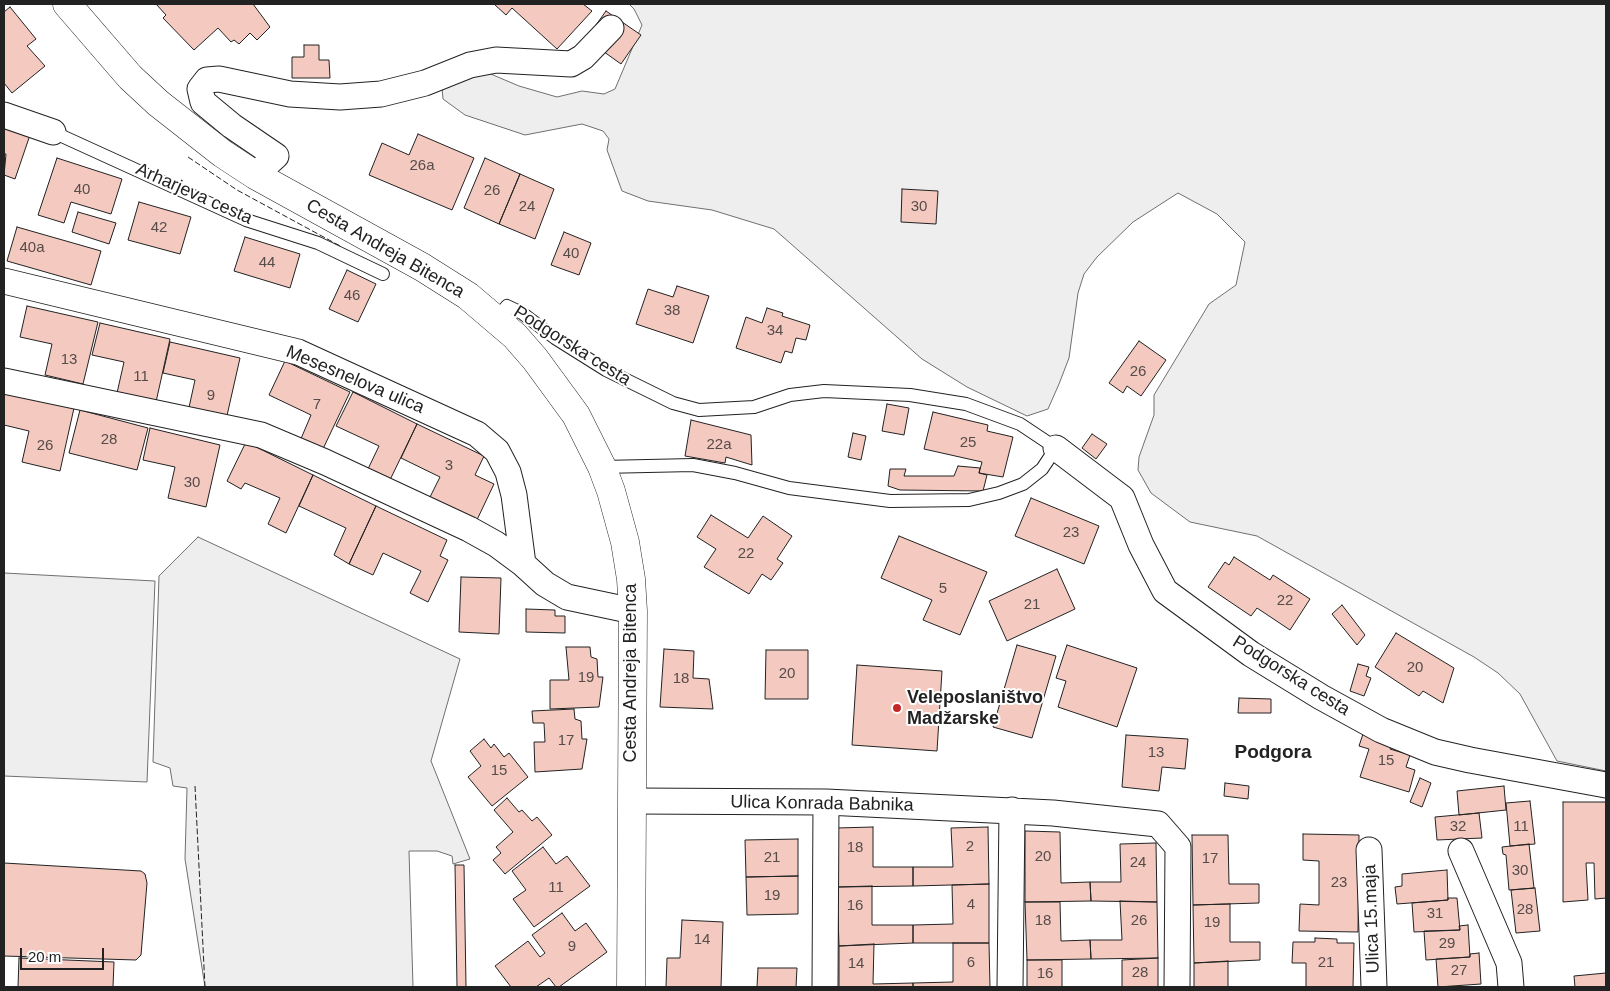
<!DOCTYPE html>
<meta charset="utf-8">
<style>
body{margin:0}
#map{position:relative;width:1610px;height:991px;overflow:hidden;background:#fff;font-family:Arial,sans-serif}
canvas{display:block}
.frame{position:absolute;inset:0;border:5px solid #222;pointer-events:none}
.scale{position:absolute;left:20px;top:948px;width:84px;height:22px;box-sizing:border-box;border:2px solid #222;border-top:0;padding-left:6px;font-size:15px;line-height:18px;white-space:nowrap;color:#222;-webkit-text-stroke:4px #fff;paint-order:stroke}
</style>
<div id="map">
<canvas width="1610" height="991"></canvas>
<div class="frame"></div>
<div class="scale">20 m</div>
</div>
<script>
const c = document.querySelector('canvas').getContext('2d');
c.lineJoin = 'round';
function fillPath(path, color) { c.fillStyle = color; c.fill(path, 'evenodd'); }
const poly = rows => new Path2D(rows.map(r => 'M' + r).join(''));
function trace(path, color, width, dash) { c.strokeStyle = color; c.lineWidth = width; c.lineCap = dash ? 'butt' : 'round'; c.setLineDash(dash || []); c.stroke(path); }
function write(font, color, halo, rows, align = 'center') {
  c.font = font + ' Arial,sans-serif'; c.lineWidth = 4; c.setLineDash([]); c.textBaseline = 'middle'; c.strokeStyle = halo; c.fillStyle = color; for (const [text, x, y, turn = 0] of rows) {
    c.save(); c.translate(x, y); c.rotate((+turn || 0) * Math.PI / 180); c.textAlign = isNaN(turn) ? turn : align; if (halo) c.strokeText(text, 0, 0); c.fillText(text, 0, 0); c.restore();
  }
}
const green = poly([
 [629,4,1606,4,1606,771,1557,761,1520,694,1498,673,1474,657,1257,536,1190,522,1151,493,1138,470,1139,457,1154,415,1154,395,1209,304,1236,285,1245,242,1217,214,1178,193,1133,222,1097,257,1084,274,1078,293,1069,358,1059,384,1048,409,1027,416,967,387,922,359,774,229,712,210,648,201,622,191,607,150,609,139,603,131,582,124,525,135,465,115,443,99,442,88,479,69,519,86,557,97,582,91,604,94,615,89,642,25,634,9,629,4],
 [198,537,460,659,431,761,470,859,453,864,452,856,437,851,409,851,413,987,205,987,185,859,187,788,173,786,170,768,153,762,159,576,198,537],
 [4,573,155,581,147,782,4,776,4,573]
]);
fillPath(green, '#eee');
trace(green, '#6f6f6f', 1);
const building = poly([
 [156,4,253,4,270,27,257,40,250,33,239,44,234,40,231,42,218,28,194,50,163,18,166,15,156,4],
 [494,4,583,4,592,11,557,49,512,8,506,15,494,4],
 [10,7,36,39,27,46,45,66,12,93,4,83,4,12,10,7],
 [606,11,641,35,621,64,586,39,606,11],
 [304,45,319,45,319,60,329,60,330,78,292,78,292,57,304,57,304,45],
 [4,126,30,135,15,179,4,175,6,154,4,154,4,126],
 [418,134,474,158,452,210,369,175,382,143,409,155,418,134],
 [57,158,122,179,111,214,71,202,64,223,38,215,57,158],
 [485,158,520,174,499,224,464,208,485,158],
 [520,174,554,189,535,239,499,224,520,174],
 [902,189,938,191,936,224,901,222,902,189],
 [139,202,191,217,180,254,128,240,139,202],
 [78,212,116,223,109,244,72,232,78,212],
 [17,227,101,251,91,285,7,261,17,227],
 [564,232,591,243,579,275,551,265,564,232],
 [245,237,300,254,290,288,234,271,245,237],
 [347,270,376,284,358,322,329,309,347,270],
 [677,286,709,296,693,343,636,324,648,289,673,297,677,286],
 [27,306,98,322,83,384,45,375,52,344,20,337,27,306],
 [767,308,783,313,782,316,810,325,806,340,796,338,792,353,785,351,781,363,736,348,746,317,762,323,767,308],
 [100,323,170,339,156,402,117,393,124,362,92,355,100,323],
 [1139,341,1166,360,1141,396,1127,386,1123,393,1109,383,1139,341],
 [170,342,240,358,226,420,188,412,195,380,163,373,170,342],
 [285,361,350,392,322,451,300,441,311,415,269,395,285,361],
 [4,392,74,408,60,471,22,462,29,431,4,425,4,392],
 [353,392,417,424,389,482,367,471,379,446,336,426,353,392],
 [887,404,909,408,904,435,882,431,887,404],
 [80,410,148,428,137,470,69,453,80,410],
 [933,412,988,425,987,431,1013,437,1003,477,979,473,982,462,924,449,933,412],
 [691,420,751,435,752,465,726,457,725,463,685,456,691,420],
 [417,424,484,456,475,475,494,484,475,524,428,501,440,477,401,458,417,424],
 [150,428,220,445,206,507,168,498,175,467,143,460,150,428],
 [853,433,866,436,861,460,848,457,853,433],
 [1092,434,1107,444,1096,459,1082,448,1092,434],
 [246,442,313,475,286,533,268,524,280,498,245,483,241,489,227,481,246,442],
 [958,466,980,468,979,473,987,475,983,491,900,490,888,486,890,469,906,469,904,476,954,476,958,466],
 [313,475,376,506,349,564,334,555,346,528,299,506,313,475],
 [1031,498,1099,526,1084,564,1015,536,1031,498],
 [376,506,447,540,440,556,448,560,428,602,410,593,421,571,383,553,373,575,349,564,376,506],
 [711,515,748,538,763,516,792,536,777,559,783,563,771,580,762,574,749,594,704,567,716,549,697,537,711,515],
 [899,536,987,572,960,635,923,620,932,600,881,578,899,536],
 [1234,557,1270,580,1273,575,1310,599,1290,630,1257,608,1251,616,1208,587,1225,562,1229,565,1234,557],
 [1057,569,1075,609,1007,641,989,601,1057,569],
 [461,577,501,578,499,634,459,632,461,577],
 [1342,605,1365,635,1357,645,1332,614,1342,605],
 [526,609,555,610,555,616,565,616,565,633,526,632,526,609],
 [1396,633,1454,668,1443,703,1423,691,1419,696,1375,667,1396,633],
 [1017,645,1056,656,1032,738,993,727,1017,645],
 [1067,645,1137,668,1117,727,1058,707,1066,681,1056,678,1067,645],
 [566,647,590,647,591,657,597,659,598,677,603,677,599,707,550,709,550,680,569,680,566,647],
 [664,649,694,651,693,678,709,679,713,709,660,707,664,649],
 [766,650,808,650,808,699,765,699,766,650],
 [1358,664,1369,667,1366,676,1371,678,1364,696,1350,691,1358,664],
 [857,665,942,671,937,751,852,745,857,665],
 [1239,698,1271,699,1271,713,1238,713,1239,698],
 [574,709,575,719,581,721,582,739,587,739,582,769,535,772,534,742,545,742,544,723,533,723,532,711,574,709],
 [1365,728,1394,739,1390,749,1410,755,1406,767,1415,770,1409,792,1360,777,1369,749,1359,746,1365,728],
 [1126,735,1188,739,1185,769,1162,767,1159,791,1122,787,1126,735],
 [484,739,491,748,494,744,504,757,509,753,528,777,492,806,468,777,481,766,470,751,484,739],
 [1420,778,1431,783,1422,807,1410,802,1420,778],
 [1225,783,1249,786,1248,799,1224,796,1225,783],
 [1504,786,1506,810,1459,815,1457,791,1504,786],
 [507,798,519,812,522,810,532,821,537,817,552,835,505,874,493,860,501,853,496,847,513,832,494,810,507,798],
 [1530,801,1535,844,1510,846,1506,803,1530,801],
 [1563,802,1606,802,1606,898,1595,899,1594,863,1586,863,1588,900,1563,902,1563,802],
 [1479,813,1482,838,1437,840,1435,817,1479,813],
 [873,827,873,867,913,867,913,886,837,887,836,828,873,827],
 [988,827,989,884,913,886,913,867,953,867,951,828,988,827],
 [1025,831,1060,832,1061,883,1090,882,1091,901,1025,902,1025,831],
 [1303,834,1359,835,1358,932,1299,931,1300,904,1319,905,1319,861,1303,860,1303,834],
 [1192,835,1228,835,1229,884,1259,884,1259,903,1193,905,1192,835],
 [798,839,798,876,746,877,745,840,798,839],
 [1156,843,1157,902,1091,901,1090,882,1121,882,1120,844,1156,843],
 [1529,844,1534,888,1509,890,1506,855,1503,854,1502,847,1529,844],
 [543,847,556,864,567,856,590,886,534,927,513,899,526,890,512,871,543,847],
 [4,863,141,871,145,874,147,883,141,955,136,960,4,956,4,863],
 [455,865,464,865,466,987,457,987,455,865],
 [1447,870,1448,900,1397,904,1395,887,1402,886,1402,874,1447,870],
 [798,876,798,914,747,915,746,877,798,876],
 [989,884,989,943,913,943,913,925,953,924,952,885,989,884],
 [872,886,872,925,913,925,913,943,839,946,837,887,872,886],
 [1535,888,1540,931,1516,933,1511,890,1535,888],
 [1448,898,1457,898,1460,930,1414,932,1412,903,1448,900,1448,898],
 [1120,901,1157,902,1158,958,1091,959,1090,940,1122,940,1120,901],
 [1025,902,1060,902,1061,941,1090,940,1091,959,1027,960,1025,902],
 [1230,904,1230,942,1260,942,1260,960,1194,963,1193,905,1230,904],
 [562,913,575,931,586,923,607,952,559,987,556,987,549,978,536,987,511,987,495,966,528,941,540,957,545,953,532,935,562,913],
 [682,920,723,922,721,987,666,987,667,958,680,958,682,920],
 [1468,925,1470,957,1426,960,1424,931,1460,930,1459,926,1468,925],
 [1315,938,1337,939,1337,943,1354,943,1353,987,1306,987,1306,963,1292,963,1293,942,1315,942,1315,938],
 [953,943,989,943,990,987,913,987,913,983,953,982,953,943],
 [874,944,873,984,913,983,913,987,839,987,839,946,874,944],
 [1479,953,1481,984,1438,987,1436,959,1470,957,1470,954,1479,953],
 [19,958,114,962,113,987,18,987,19,958],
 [1158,958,1158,987,1122,987,1122,960,1158,958],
 [1027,960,1062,960,1062,987,1027,987,1027,960],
 [1228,961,1228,987,1194,987,1194,963,1228,961],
 [758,968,797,968,796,987,757,987,758,968],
 [1606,973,1606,987,1575,987,1574,976,1606,973]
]);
fillPath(building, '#f3c9c0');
trace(building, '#222', 1);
const service = poly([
 [53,132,246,220,318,243,383,274],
 [496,319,507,306,522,313,555,338,606,370,673,403,699,410,754,407,790,395,824,391,910,395,966,404,1020,424,1056,448,1042,469,1023,484,999,493,969,500,890,501,789,488,735,473,693,465,602,467]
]);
const minor = poly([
 [4,115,53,132],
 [255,175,276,156,232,126,203,102,200,89,207,80,219,79,290,94,340,97,381,94,425,83,470,65,496,60,571,64,583,57,611,28],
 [4,281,298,352,477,434,497,451,508,472,514,495,523,564],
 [4,381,261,435,325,462,469,529,496,544,523,564,545,584,567,597,633,611],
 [1056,448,1122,498,1141,545,1165,591,1251,654,1321,697,1381,730,1435,752,1470,760,1606,785],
 [632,801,826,802,1053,813,1158,824,1178,847,1177,987],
 [1369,850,1374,987],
 [1461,851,1509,963,1511,987],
 [825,987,826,802],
 [1010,987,1012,810]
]);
const tertiary = poly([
 [67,4,130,77,158,103,223,154,255,175,422,267,468,296,515,336,535,359,576,415,602,467,611,491,625,542,631,579,633,611,631,987]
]);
trace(service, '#222', 14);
trace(minor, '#222', 27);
trace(tertiary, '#222', 29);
trace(service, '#fff', 12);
trace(minor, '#fff', 25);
trace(tertiary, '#fff', 28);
trace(poly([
 [188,157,237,190,342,247],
 [195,786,205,987]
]), '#222', 1, [6, 2.5]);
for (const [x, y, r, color] of [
 [897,708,5,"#c62828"]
]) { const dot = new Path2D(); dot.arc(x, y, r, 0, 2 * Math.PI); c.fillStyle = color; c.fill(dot); trace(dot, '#fff', 2); }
write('15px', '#564c4a', null, [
 ["26a",422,166],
 ["40",82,190],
 ["26",492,191],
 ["24",527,207],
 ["30",919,207],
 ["42",159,228],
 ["40a",32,248],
 ["40",571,254],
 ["44",267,263],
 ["46",352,296],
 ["38",672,311],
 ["34",775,331],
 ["13",69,360],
 ["26",1138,372],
 ["11",141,377],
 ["9",211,396],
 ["7",317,405],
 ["28",109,440],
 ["25",968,443],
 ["22a",719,445],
 ["26",45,446],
 ["3",449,466],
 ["30",192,483],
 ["23",1071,533],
 ["22",746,554],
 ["5",943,589],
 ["22",1285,601],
 ["21",1032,605],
 ["20",1415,668],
 ["20",787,674],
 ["19",586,678],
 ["18",681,679],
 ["17",566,741],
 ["13",1156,753],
 ["15",1386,761],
 ["15",499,771],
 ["32",1458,827],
 ["11",1521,827],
 ["2",970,847],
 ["18",855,848],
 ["20",1043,857],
 ["21",772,858],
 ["17",1210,859],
 ["24",1138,863],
 ["30",1520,871],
 ["23",1339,883],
 ["11",556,888],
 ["19",772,896],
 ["4",971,905],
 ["16",855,906],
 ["28",1525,910],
 ["31",1435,914],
 ["18",1043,921],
 ["26",1139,921],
 ["19",1212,923],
 ["14",702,940],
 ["29",1447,944],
 ["9",572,947],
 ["6",971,963],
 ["21",1326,963],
 ["14",856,964],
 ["27",1459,971],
 ["28",1140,973],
 ["16",1045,974]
]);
write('18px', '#222', '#fff', [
 ["Arharjeva cesta",194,194,24],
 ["Cesta Andreja Bitenca",385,249,30],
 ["Podgorska cesta",572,346,32],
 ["Mesesnelova ulica",355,380,23],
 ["Cesta Andreja Bitenca",631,673,-90],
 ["Podgorska cesta",1291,676,32],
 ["Ulica Konrada Babnika",822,804,1],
 ["Ulica 15.maja",1372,919,-92]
]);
write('bold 18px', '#222', '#fff', [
 ["Veleposlaništvo",907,698],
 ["Madžarske",907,719]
], 'left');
write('bold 19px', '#222', '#fff', [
 ["Podgora",1273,753]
]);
</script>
